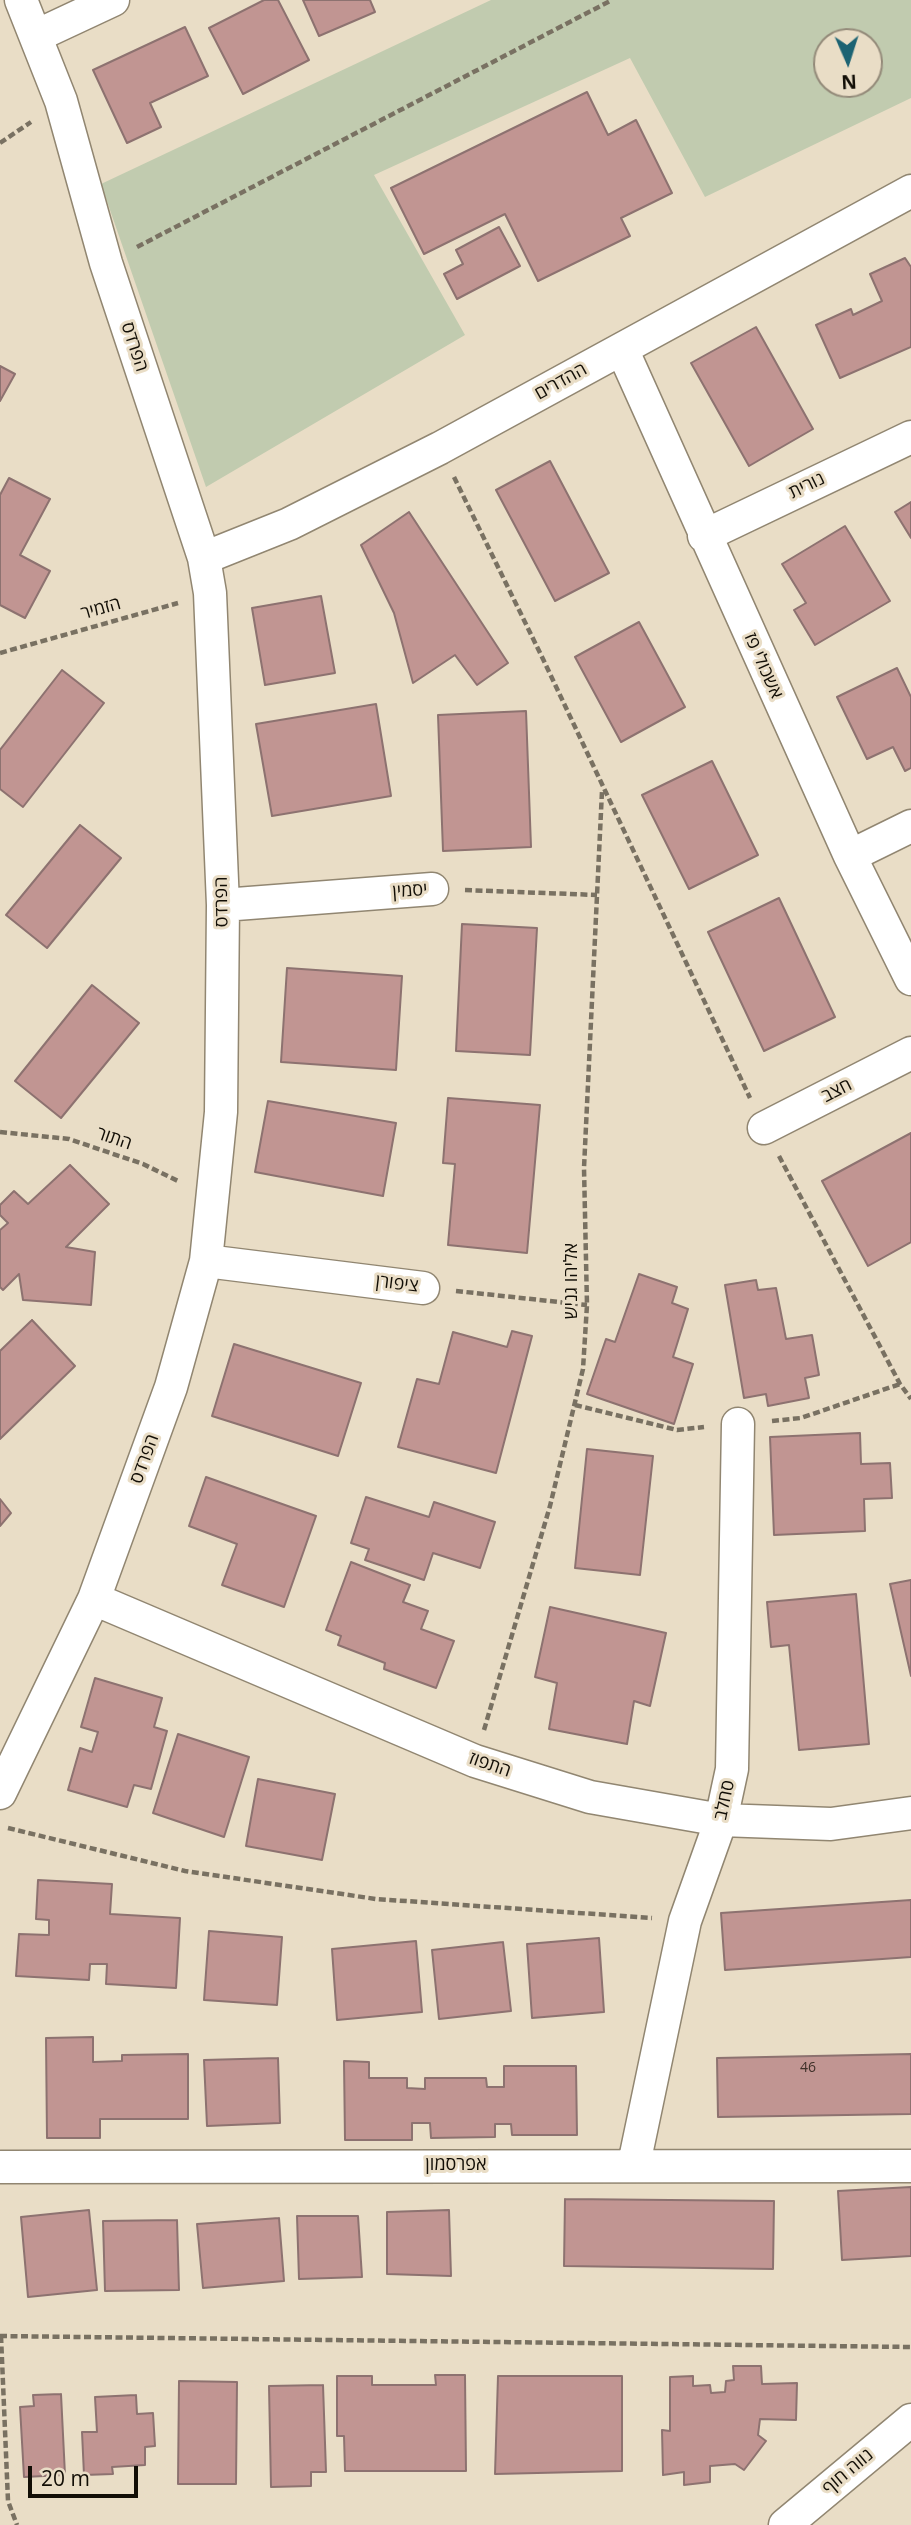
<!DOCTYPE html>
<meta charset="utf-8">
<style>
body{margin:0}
#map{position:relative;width:911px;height:2525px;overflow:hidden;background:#e9ddc6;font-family:"Open Sans",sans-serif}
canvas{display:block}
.north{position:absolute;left:813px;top:28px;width:70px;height:70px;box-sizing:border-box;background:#e9ddc6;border:2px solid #938a79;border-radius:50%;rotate:177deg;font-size:19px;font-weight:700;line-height:28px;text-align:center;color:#120e06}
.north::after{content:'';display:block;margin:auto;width:24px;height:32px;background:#1c6373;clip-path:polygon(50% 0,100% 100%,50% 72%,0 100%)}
.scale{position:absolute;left:28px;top:2466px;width:110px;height:32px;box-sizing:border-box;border:4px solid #120e06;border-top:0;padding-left:9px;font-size:21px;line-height:24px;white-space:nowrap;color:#120e06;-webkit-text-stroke:5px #e9ddc6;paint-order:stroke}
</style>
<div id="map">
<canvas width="911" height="2525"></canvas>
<div class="north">N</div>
<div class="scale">20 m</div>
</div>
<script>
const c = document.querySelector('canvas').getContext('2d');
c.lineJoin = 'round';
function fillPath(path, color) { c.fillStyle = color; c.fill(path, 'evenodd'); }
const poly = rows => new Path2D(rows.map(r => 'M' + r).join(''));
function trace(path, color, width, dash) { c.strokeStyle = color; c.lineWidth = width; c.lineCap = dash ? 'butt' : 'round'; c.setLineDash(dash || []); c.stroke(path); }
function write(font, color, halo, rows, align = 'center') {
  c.font = font + ' "Open Sans","Noto Sans Hebrew",sans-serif'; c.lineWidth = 6; c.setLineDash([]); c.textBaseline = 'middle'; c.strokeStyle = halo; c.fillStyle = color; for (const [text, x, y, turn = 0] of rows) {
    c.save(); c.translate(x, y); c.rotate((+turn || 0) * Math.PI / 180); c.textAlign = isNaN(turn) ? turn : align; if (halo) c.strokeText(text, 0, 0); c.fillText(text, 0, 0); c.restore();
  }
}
fillPath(poly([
 [491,0,911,0,911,98,705,197,630,58,374,175,465,335,206,487,101,184],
 [827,42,869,42,869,84,827,84]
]), '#c1cbaf');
const building = poly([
 [264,0,278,0,309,60,243,94,209,28,264,0],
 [303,0,370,0,375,12,319,36,303,0],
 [185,27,208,76,150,103,161,127,127,143,93,70,185,27],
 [587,92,608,135,636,120,672,193,621,218,630,236,538,281,505,214,424,254,391,188,587,92],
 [499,227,520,266,457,299,444,274,463,264,456,250,499,227],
 [905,258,911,267,911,347,840,378,816,325,851,309,853,315,882,301,870,274,905,258],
 [756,327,813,429,749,466,691,363,756,327],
 [0,366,15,374,0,401,0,366],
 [550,461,609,573,555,601,496,490,550,461],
 [9,478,50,499,20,555,50,571,25,618,0,605,0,495,9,478],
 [911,502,911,538,895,512,911,502],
 [409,512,508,663,477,685,455,655,413,683,394,613,361,545,409,512],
 [845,526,890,601,815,645,794,610,806,603,782,564,845,526],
 [321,596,335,673,265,685,252,608,321,596],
 [639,622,685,707,621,742,575,657,639,622],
 [897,668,911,697,911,768,905,771,893,747,867,759,837,697,897,668],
 [62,670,104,703,23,807,0,789,0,750,62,670],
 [376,704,391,796,272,816,256,724,376,704],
 [526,711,531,847,443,851,438,715,526,711],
 [712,761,758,855,689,889,642,795,712,761],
 [80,825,121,858,47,948,6,915,80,825],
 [779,898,835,1017,764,1051,708,932,779,898],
 [462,924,537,928,530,1055,456,1051,462,924],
 [287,968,402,976,396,1070,281,1062,287,968],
 [92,985,139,1023,61,1118,15,1081,92,985],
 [448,1098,540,1105,527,1253,448,1245,455,1164,443,1163,448,1098],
 [268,1101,396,1123,383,1196,255,1172,268,1101],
 [911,1133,911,1242,868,1266,822,1181,911,1133],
 [70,1165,109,1204,66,1247,95,1252,91,1305,23,1300,19,1274,3,1290,0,1287,0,1230,8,1223,0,1215,0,1205,14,1191,28,1204,70,1165],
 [639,1274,677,1287,672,1303,688,1309,673,1357,693,1364,674,1424,587,1394,606,1339,615,1342,639,1274],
 [756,1280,758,1290,776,1288,786,1339,812,1335,819,1375,805,1378,809,1398,768,1406,766,1394,744,1398,725,1285,756,1280],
 [32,1320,75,1366,0,1439,0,1351,32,1320],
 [512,1331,532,1336,496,1473,398,1447,417,1379,439,1384,453,1332,507,1347,512,1331],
 [234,1344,361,1383,338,1456,212,1416,234,1344],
 [860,1433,861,1464,890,1463,892,1498,864,1499,865,1531,774,1535,770,1437,860,1433],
 [587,1449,653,1456,640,1575,575,1568,587,1449],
 [206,1477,316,1516,284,1607,222,1585,237,1544,189,1526,206,1477],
 [366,1497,429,1517,434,1502,495,1522,480,1568,433,1553,424,1580,365,1560,369,1549,351,1543,366,1497],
 [0,1499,11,1513,0,1526,0,1499],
 [351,1562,410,1585,403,1602,428,1611,421,1629,454,1641,436,1688,384,1669,385,1663,338,1645,341,1636,326,1630,351,1562],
 [911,1580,911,1676,890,1584,911,1580],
 [856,1594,869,1744,799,1750,789,1645,771,1647,767,1602,856,1594],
 [550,1607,666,1633,650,1706,634,1701,627,1744,549,1729,557,1683,535,1677,550,1607],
 [95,1678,162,1698,154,1727,167,1731,151,1789,134,1785,127,1807,68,1790,80,1748,92,1752,98,1732,81,1727,95,1678],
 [178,1734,249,1757,224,1837,153,1813,178,1734],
 [258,1779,335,1794,322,1860,246,1846,258,1779],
 [38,1880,112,1884,110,1914,180,1918,176,1988,106,1984,107,1964,90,1964,89,1980,16,1976,19,1934,49,1935,49,1920,36,1919,38,1880],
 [911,1900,911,1957,725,1970,721,1913,911,1900],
 [209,1931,282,1937,277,2005,204,2000,209,1931],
 [599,1938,604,2012,532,2018,527,1944,599,1938],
 [416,1941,422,2012,337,2020,332,1949,416,1941],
 [503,1942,511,2011,439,2019,432,1950,503,1942],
 [93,2037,93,2062,122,2061,122,2055,188,2054,188,2119,100,2119,100,2138,47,2138,46,2038,93,2037],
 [911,2054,911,2114,718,2117,717,2058,911,2054],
 [278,2058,280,2123,207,2126,204,2060,278,2058],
 [344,2061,369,2062,369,2078,407,2078,407,2088,425,2089,425,2078,486,2078,487,2087,504,2087,504,2066,576,2066,577,2135,512,2135,511,2124,495,2124,495,2137,431,2138,430,2123,412,2123,412,2140,345,2140,344,2061],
 [911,2187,911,2256,842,2260,838,2191,911,2187],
 [565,2199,774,2201,773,2269,564,2266,565,2199],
 [89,2210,97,2290,28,2297,21,2217,89,2210],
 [449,2210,451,2276,387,2274,387,2212,449,2210],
 [297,2216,358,2216,362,2277,299,2279,297,2216],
 [279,2218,284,2281,203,2288,197,2224,279,2218],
 [177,2220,179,2290,105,2291,103,2221,177,2220],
 [733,2366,761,2366,762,2384,797,2383,796,2420,760,2419,758,2435,766,2441,744,2470,735,2464,710,2466,710,2482,684,2485,684,2472,663,2475,662,2430,670,2431,670,2377,693,2376,693,2386,710,2385,711,2393,725,2392,726,2381,734,2380,733,2366],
 [435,2375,465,2375,466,2471,345,2471,344,2436,337,2436,337,2376,372,2376,372,2385,436,2385,435,2375],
 [498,2376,622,2376,622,2471,495,2474,498,2376],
 [179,2381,237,2382,236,2484,178,2484,179,2381],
 [323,2385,326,2472,311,2472,311,2486,271,2487,269,2386,323,2385],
 [61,2394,65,2475,24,2477,20,2407,34,2406,33,2395,61,2394],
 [136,2395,137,2414,153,2413,155,2446,145,2447,145,2465,112,2467,113,2474,84,2475,82,2432,97,2432,95,2397,136,2395]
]);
fillPath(building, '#c19592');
trace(building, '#8d7270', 2);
const street = poly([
 [36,36,113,0],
 [622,349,850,856,911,979],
 [704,536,911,437],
 [204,558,289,524,440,448,911,191],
 [850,856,911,826],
 [223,905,432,889],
 [764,1128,911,1053],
 [206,1261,423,1288],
 [94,1599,475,1761,590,1797,721,1820,831,1824,911,1813],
 [0,1793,94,1599,171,1387,206,1261,221,1112,223,905,210,593,204,558,106,263,61,101,21,0],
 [634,2164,685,1921,721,1820,732,1769,738,1424],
 [0,2167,911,2166],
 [785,2525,911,2420]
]);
trace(street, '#918671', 35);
trace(poly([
 [0,143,31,122],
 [137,247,612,0],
 [454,477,543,659,750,1098],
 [0,653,178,603],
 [465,890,597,895],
 [0,1132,69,1139,143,1164,180,1182],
 [779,1156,900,1384,911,1399],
 [456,1291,587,1305],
 [575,1405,677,1430,704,1427],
 [772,1421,801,1418,900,1384],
 [484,1730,550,1506,583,1369,587,1305,584,1168,602,791],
 [8,1828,185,1871,376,1899,652,1918],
 [0,2336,911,2347],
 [1,2336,8,2501,17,2525]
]), '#797162', 4.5, [7, 3.5]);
trace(street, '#fff', 32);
write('14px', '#3e3029', null, [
 ["46",808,2068]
]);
write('18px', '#120e06', '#e9ddc6', [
 ["הפרדס",134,347,72],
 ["ההדרים",561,382,-29],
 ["נורית",807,486,-26],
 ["הזמיר",101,609,-16],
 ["אשכולי פז",763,666,66],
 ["יסמין",410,891,-4],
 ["הפרדס",222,902,-91],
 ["חצב",837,1091,-27],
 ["התור",114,1139,19],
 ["אליהו גניש",572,1281,-90],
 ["ציפורן",397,1284,7],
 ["הפרדס",145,1459,-70],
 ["התפוז",490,1765,19],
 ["סחלב",725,1800,-78],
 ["אפרסמון",456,2165],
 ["נווה חוף",848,2472,-40]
]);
</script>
